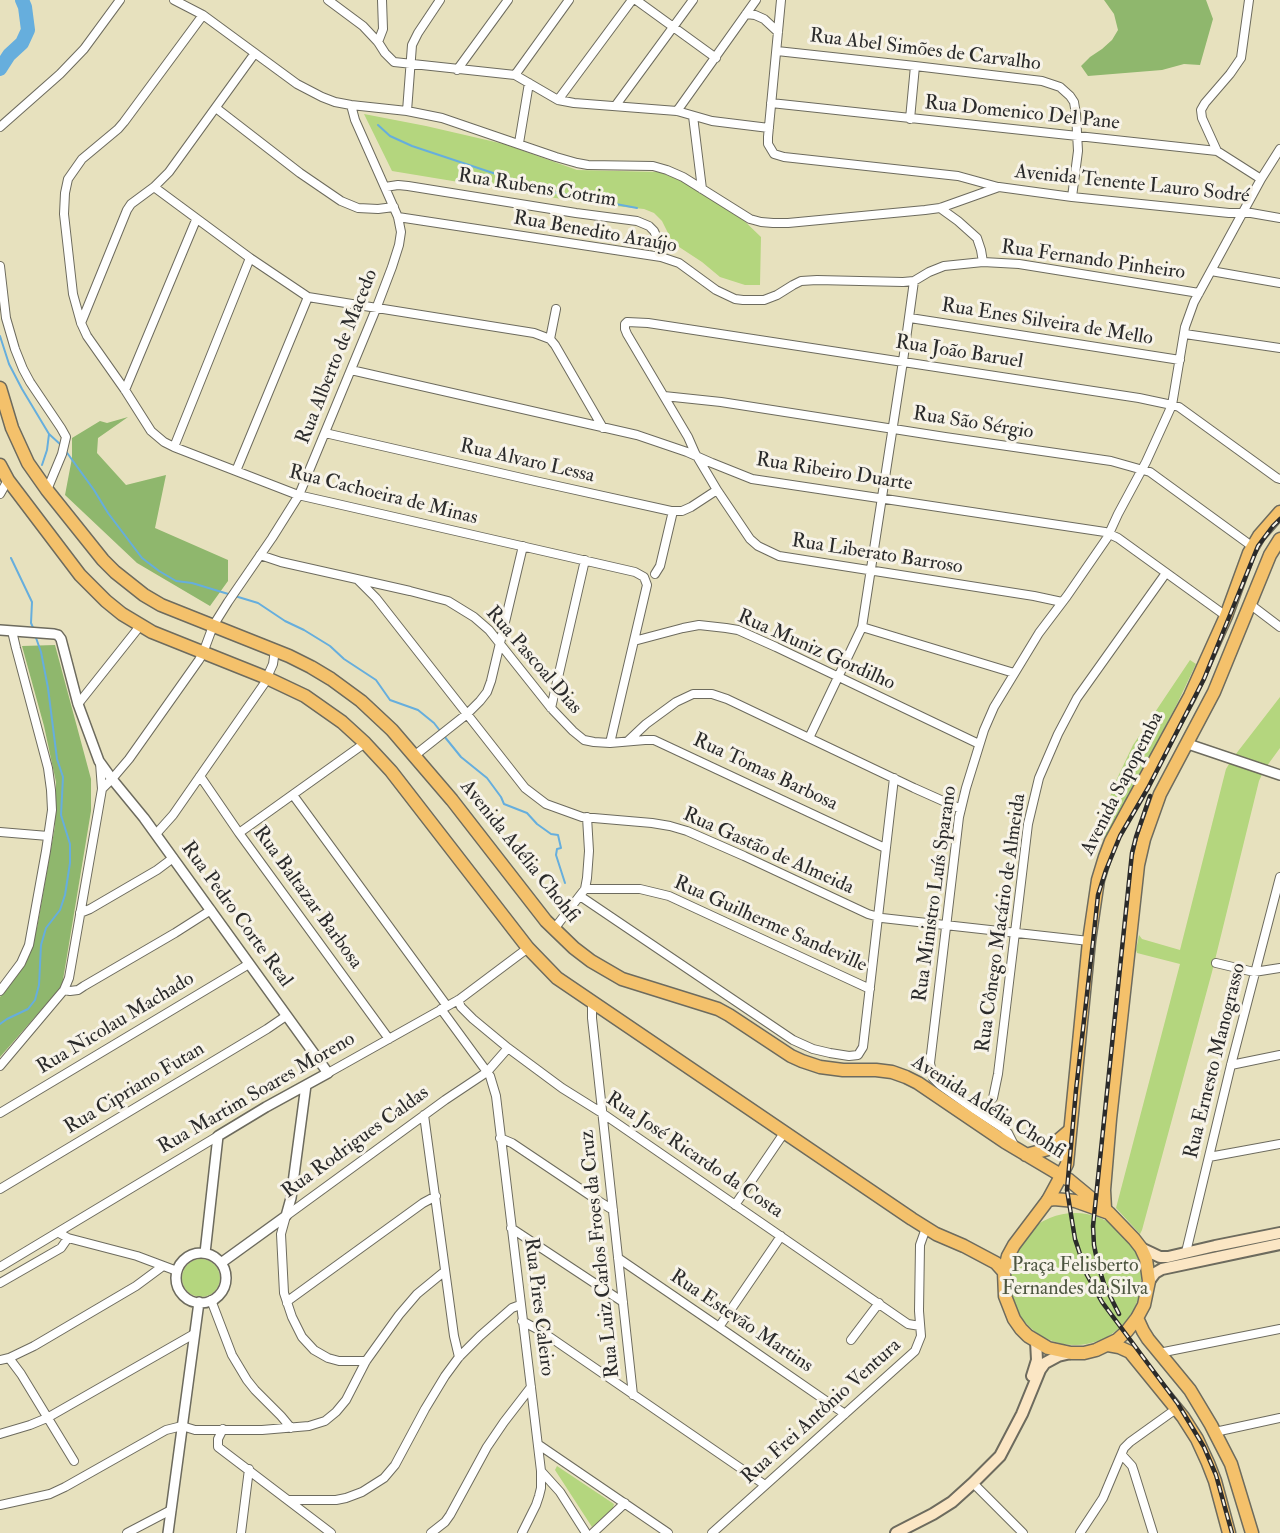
<!DOCTYPE html>
<meta charset="utf-8">
<style>
body{margin:0}
canvas{display:block;background:#e7e1be}
</style>
<canvas width="1280" height="1533"></canvas>
<script>
const c = document.querySelector('canvas').getContext('2d');
c.lineJoin = 'round';
function fillPath(path, color) { c.fillStyle = color; c.fill(path, 'evenodd'); }
const poly = rows => new Path2D(rows.map(r => 'M' + r).join(''));
function trace(path, color, width, dash) { c.strokeStyle = color; c.lineWidth = width; c.lineCap = dash ? 'butt' : 'round'; c.setLineDash(dash || []); c.stroke(path); }
function write(font, color, halo, rows, align = 'center') {
  c.font = font + ' "IM FELL Double Pica",serif'; c.lineWidth = 6; c.setLineDash([]); c.textBaseline = 'middle'; c.strokeStyle = halo; c.fillStyle = color; for (const [text, x, y, turn = 0] of rows) {
    c.save(); c.translate(x, y); c.rotate((+turn || 0) * Math.PI / 180); c.textAlign = isNaN(turn) ? turn : align; if (halo) c.strokeText(text, 0, 0); c.fillText(text, 0, 0); c.restore();
  }
}
fillPath(poly([
 [364,114,426,126,504,144,577,170,659,172,692,185,733,210,761,237,760,285,745,285,720,277,702,262,673,243,662,221,654,213,644,209,586,203,392,171],
 [1190,660,1196,664,1177,704,1120,814,1105,837,1099,836,1113,787,1133,745],
 [1280,697,1280,748,1264,770,1259,781,1212,972,1142,1230,1140,1234,1116,1208,1180,964,1137,953,1136,950,1139,935,1142,939,1180,950,1226,769,1232,759],
 '1009 1279a66 66 0 1 1 132 0a66 66 0 1 1-132 0Z',
 '182 1278a19 19 0 1 1 38 0a19 19 0 1 1-38 0Z',
 [557,1466,614,1504,613,1508,592,1527,555,1470]
]), '#b4d67e');
fillPath(poly([
 [1104,0,1206,0,1213,19,1200,65,1184,64,1162,70,1088,76,1081,66,1090,57,1102,49,1112,40,1118,30,1114,14],
 [128,417,98,438,97,453,126,485,166,475,155,528,228,560,228,581,210,606,137,563,65,495,72,458,72,438,100,421,107,423],
 [55,645,91,779,91,811,62,986,0,1057,0,997,22,969,37,928,55,826,56,782,44,726,22,646]
]), '#8fb76d');
trace(poly([
 [378,125,390,136,412,146,547,191,637,208],
 [0,336,9,364,22,389,49,434,61,445],
 [65,450,94,490,108,513,142,558,159,571,176,581,192,583,258,603,285,621,304,630,330,646,344,659,376,680,390,700,418,710,434,723,441,732],
 [42,465,47,450,49,434],
 [11,558,32,602,31,623,34,630],
 [444,736,461,757,487,778,501,797,504,804,527,813,537,824,551,834,558,835,561,848,557,849,556,855,565,883],
 [0,1024,7,1019,28,1009,35,1000,39,985,41,945,46,928,60,910,65,895,70,863,70,844,61,815,63,777,57,759,48,688,41,652,35,635]
]), '#66aedd', 2);
trace(poly([
 [0,69,9,55,22,43,28,30,25,7,22,0]
]), '#66aedd', 14);
const minor = poly([
 [174,0,203,15,297,84,322,97,335,102,351,105,407,111,442,118,556,157,577,163,588,165,653,166,667,170,683,177,750,219,761,222,773,223,788,223,925,210,940,208,999,187,1072,197,1229,213,1251,213,1280,218],
 [328,0,363,26,378,42,385,53,394,62,515,75,558,100,574,103,677,111,712,121,769,128],
 [636,0,716,58],
 [781,0,768,137,768,144,774,154,784,157,958,176,998,187],
 [746,14,755,15,764,19,778,32],
 [203,15,124,122,118,129,82,159,68,179,65,193,64,214,73,294,81,323,87,336,125,390,151,431,164,442,174,447,298,495,635,572,644,577,647,585,610,743],
 [378,42,383,29,382,0],
 [777,51,915,66,1042,81,1060,87,1070,96,1074,102,1076,114,1078,151,1072,197],
 [457,70,508,0],
 [515,75,569,0],
 [558,100,632,0],
 [771,103,1217,151,1261,179],
 [616,105,693,0],
 [216,108,300,173,341,201,358,208,378,209,394,207],
 [407,111,412,45,418,33,440,0],
 [677,111,756,0],
 [693,116,702,189],
 [910,119,915,66],
 [0,127,60,74,84,49,120,0],
 [519,143,529,83],
 [1217,151,1202,118,1201,110,1205,103,1230,74,1241,58,1249,0],
 [154,187,250,258,308,297,534,333,550,339,555,345,603,428],
 [385,187,398,185,408,186,576,213,637,221,649,226,654,231,658,240,661,257],
 [940,208,958,221,977,238,981,250,983,262],
 [398,217,661,257,679,263,716,290,735,299,743,300,764,300,777,295,793,285,801,281,817,280,903,282,914,281,929,272,944,266,983,262,1019,264,1199,293],
 [0,266,6,318,15,349,23,369,30,382,61,428,66,437,62,454,47,490],
 [1211,271,1280,283],
 [910,318,1180,360],
 [81,323,127,210,131,204,154,187,169,172,255,53],
 [1185,334,1280,348],
 [550,339,556,309],
 [351,370,637,435,687,452,712,463,752,479,1105,532,1118,538,1226,616],
 [125,390,196,220],
 [664,396,721,402,945,437,1111,461,1150,472,1253,547],
 [325,433,535,481,671,511,682,511,691,507,717,490],
 [174,447,250,258],
 [236,471,308,297],
 [0,494,8,480],
 [260,555,281,562,410,591,448,601,474,617,489,630,551,708,573,731,584,740,594,742,610,743,645,740,654,740,885,848],
 [655,574,660,566,673,511],
 [358,580,376,598,525,788,546,804,582,817,652,823,670,826,687,831,744,856,868,914,882,918,1089,941],
 [1062,602,1034,596,779,556,758,546,750,539,717,490,695,453,688,437,627,334,625,329,625,324,627,322,648,323,1139,398,1172,405,1179,407,1277,478,1280,479],
 [1251,605,1280,627],
 [862,627,1014,673],
 [634,641,683,628,699,625,726,628,738,630,776,647,979,744],
 [78,704,140,626],
 [551,708,585,560],
 [809,738,862,627,903,361,914,281],
 [628,741,646,724,676,702,693,694,712,694,727,699,914,788,961,809],
 [414,756,467,714,480,701,487,692,491,681,523,546],
 [200,776,239,833,389,1039],
 [102,789,112,779,129,759,199,660,203,653,213,626,228,602,272,538,299,495,376,309,392,267,399,245,401,232,398,217,355,120,351,105],
 [293,795,447,1006],
 [0,832,48,836],
 [239,833,365,743],
 [156,834,173,815,264,684,273,664,275,650],
 [585,889,640,889,669,896,870,989],
 [580,896,793,1040,813,1049,830,1053,849,1056,858,1055,863,1047,894,778],
 [80,913,90,909,157,870,173,858],
 [554,929,585,889,587,878,589,851,587,817],
 [1216,963,1254,972,1280,968],
 [64,990,70,991,78,990,84,986,175,933,211,910],
 [0,991,21,963,29,945,46,851,52,810,51,790,48,768,16,648,12,631],
 [458,1000,461,1007,473,1019,508,1048,562,1088,602,1113,908,1324,920,1326],
 [592,1002,592,1018,633,1395],
 [441,1009,490,1076,496,1096,541,1471,560,1492,586,1533],
 [1231,1065,1280,1055],
 [0,1066,64,990,69,978,102,789,100,763],
 [328,1073,460,999,528,948],
 [993,1098,998,1074,1028,824,1039,778,1058,734,1077,698,1166,573],
 [0,1113,249,964],
 [424,1115,454,1336,459,1357],
 [500,1138,512,1143,600,1202,613,1210],
 [1015,1147,1008,1133,1004,1129,975,1110,940,1085,933,1078,930,1063,959,817,966,788,984,730,994,707,1039,633,1067,596,1107,538,1118,514,1146,462,1172,405,1185,327,1194,302,1261,179,1280,149],
 [1209,1157,1280,1144],
 [0,1189,267,1029,286,1016],
 [735,1205,784,1133],
 [511,1228,623,1302],
 [59,1233,68,1238,137,1256,177,1271],
 [1186,1252,1231,1065,1280,877],
 [618,1258,719,1327,845,1414],
 [0,1267,218,1136],
 [0,1283,61,1248,68,1238],
 [211,1300,232,1355,247,1380,255,1390,281,1416,291,1428],
 [287,1303,289,1300,423,1203,436,1196],
 [522,1321,541,1331,765,1485],
 [719,1327,781,1236],
 [851,1340,879,1303],
 [1159,1353,1280,1329],
 [9,1358,21,1374,74,1461],
 [0,1360,9,1358,34,1346,136,1286,163,1266],
 [366,1361,339,1361,328,1358,314,1350,302,1337,292,1317,284,1293,281,1234,286,1216,445,1100,487,1072,508,1048],
 [223,1429,218,1439,218,1447,331,1533],
 [1215,1432,1280,1418],
 [0,1434,30,1425,47,1418,194,1334],
 [539,1445,668,1533],
 [1122,1455,1132,1466,1134,1472,1153,1533],
 [973,1483,1023,1533],
 [289,1500,336,1500,346,1498,362,1492,384,1478,395,1465,425,1409,445,1376,459,1357,480,1336,512,1308,520,1305],
 [0,1505,50,1494,65,1487,166,1430,182,1426,195,1430,262,1430,309,1426,325,1421,336,1412,346,1400,366,1361,399,1315,417,1294,445,1271],
 [127,1533,171,1510],
 [241,1533,249,1469],
 [431,1533,445,1522,450,1515,487,1447,504,1422,531,1387],
 [522,1533,536,1505,539,1496,541,1488,541,1471],
 [593,1533,625,1503],
 [712,1533,915,1351,921,1336,919,1311,920,1245,926,1228],
 [1080,1533,1103,1498,1124,1448,1130,1442,1176,1409]
]);
const tertiary = poly([
 [0,630,54,634,58,635,61,639,78,704,99,761,112,779,144,818,328,1073,266,1107,218,1136,205,1253],
 [1188,744,1280,775],
 '176 1278a25 25 0 1 1 50 0a25 25 0 1 1-50 0Z',
 [221,1263,286,1216,291,1198,306,1085],
 [168,1533,199,1302]
]);
const secondary = poly([
 [1141,1248,1160,1257,1168,1257,1215,1246,1280,1233],
 [1149,1281,1155,1273,1162,1269,1280,1244],
 [1032,1376,1037,1360,1036,1341],
 [896,1533,933,1514,952,1502,973,1483,1000,1456,1022,1414,1040,1370,1045,1363,1058,1356,1071,1353]
]);
const primary = poly([
 [1048,1200,1061,1176,1067,1164,1089,941,1098,880,1105,857,1111,841,1190,696,1226,616,1249,553,1259,536,1280,512],
 [1105,1209,1104,1190,1110,1119,1138,865,1144,839,1160,794,1214,692,1270,555,1280,539]
]);
const trunk = poly([
 [0,388,12,428,28,463,47,490,103,560,115,572,144,595,161,605,289,656,311,667,331,679,361,701,392,730,452,800,546,921,574,948,591,961,622,979,718,1009,729,1015,791,1056,802,1061,820,1067,843,1070,876,1070,892,1072,906,1077,918,1083,1005,1142,1069,1180,1109,1213],
 [0,465,8,480,80,575,106,601,122,614,152,632,267,678,305,696,342,722,365,743,391,771,528,948,557,978,912,1219,936,1234,964,1246,996,1263,1004,1272],
 [1026,1155,1048,1149,1069,1131],
 [1054,1199,1075,1201,1109,1213,1134,1239,1141,1248,1146,1259,1149,1281,1144,1305,1137,1318,1127,1331,1117,1340,1096,1350,1084,1353,1071,1353,1048,1348,1028,1336,1021,1329,1014,1319,1005,1296,1004,1272,1008,1256,1014,1245,1048,1200,1054,1199],
 [1137,1318,1143,1331,1148,1339,1190,1390,1211,1425,1231,1464,1252,1533],
 [1108,1345,1119,1347,1130,1352,1183,1417,1197,1439,1208,1463,1215,1481,1229,1533]
]);
trace(minor, '#6d6b5e', 10);
trace(tertiary, '#6d6b5e', 12);
trace(secondary, '#6d6b5e', 14);
trace(primary, '#6d6b5e', 15);
trace(trunk, '#6d6b5e', 15);
trace(minor, '#fff', 8);
trace(tertiary, '#fff', 9);
trace(secondary, '#fbe6c4', 10);
trace(primary, '#f4c16b', 12);
trace(trunk, '#f4c16b', 12);
const rail = poly([
 [1119,1314,1104,1284,1098,1265,1094,1245,1093,1226,1132,853,1136,837,1150,796],
 [1232,1533,1216,1475,1204,1447,1178,1404,1102,1302,1087,1275,1075,1239,1067,1190,1076,1090,1093,942,1098,895,1106,870,1120,836,1148,788,1204,679,1258,546,1273,526,1280,519]
]);
trace(rail, '#2b2b2b', 4.5);
trace(rail, '#f7f3e8', 2, [7]);
write('20px', '#2b2b2b', '#f7f3e8', [
 ["Rua Abel Simões de Carvalho",925,51,7],
 ["Rua Domenico Del Pane",1022,114,6],
 ["Avenida Tenente Lauro Sodré",1132,185,6],
 ["Rua Rubens Cotrim",537,189,9],
 ["Rua Benedito Araújo",595,233,10],
 ["Rua Fernando Pinheiro",1093,261,8],
 ["Rua Enes Silveira de Mello",1047,323,9],
 ["Rua João Baruel",959,353,9],
 ["Rua Alberto de Macedo",338,357,-68],
 ["Rua São Sérgio",973,424,9],
 ["Rua Alvaro Lessa",527,462,13],
 ["Rua Ribeiro Duarte",834,473,9],
 ["Rua Cachoeira de Minas",383,496,14],
 ["Rua Liberato Barroso",877,555,9],
 ["Rua Muniz Gordilho",816,651,24],
 ["Rua Pascoal Dias",533,661,49],
 ["Rua Tomas Barbosa",765,773,25],
 ["Avenida Sapopemba",1123,784,-63],
 ["Avenida Adélia Chohfi",519,852,51],
 ["Rua Gastão de Almeida",768,852,24],
 ["Rua Ministro Luís Sparano",936,894,-82],
 ["Rua Baltazar Barbosa",307,898,54],
 ["Rua Pedro Corte Real",236,915,54],
 ["Rua Cônego Macário de Almeida",1002,923,-82],
 ["Rua Guilherme Sandeville",770,925,24],
 ["Rua Nicolau Machado",116,1024,-31],
 ["Rua Ernesto Manograsso",1216,1061,-76],
 ["Rua Cipriano Futan",135,1089,-31],
 ["Rua Martim Soares Moreno",257,1094,-30],
 ["Avenida Adélia Chohfi",988,1108,32],
 ["Rua Rodrigues Caldas",356,1143,-36],
 ["Rua José Ricardo da Costa",694,1156,34],
 ["Rua Luiz Carlos Froes da Cruz",601,1254,-96],
 ["Rua Pires Caleiro",538,1307,83],
 ["Rua Estevão Martins",741,1322,34],
 ["Rua Frei Antônio Ventura",822,1412,-42]
]);
write('20px', '#4d5640', '#f7f3e8', [
 ["Praça Felisberto",1075,1267],
 ["Fernandes da Silva",1075,1290]
]);
</script>
